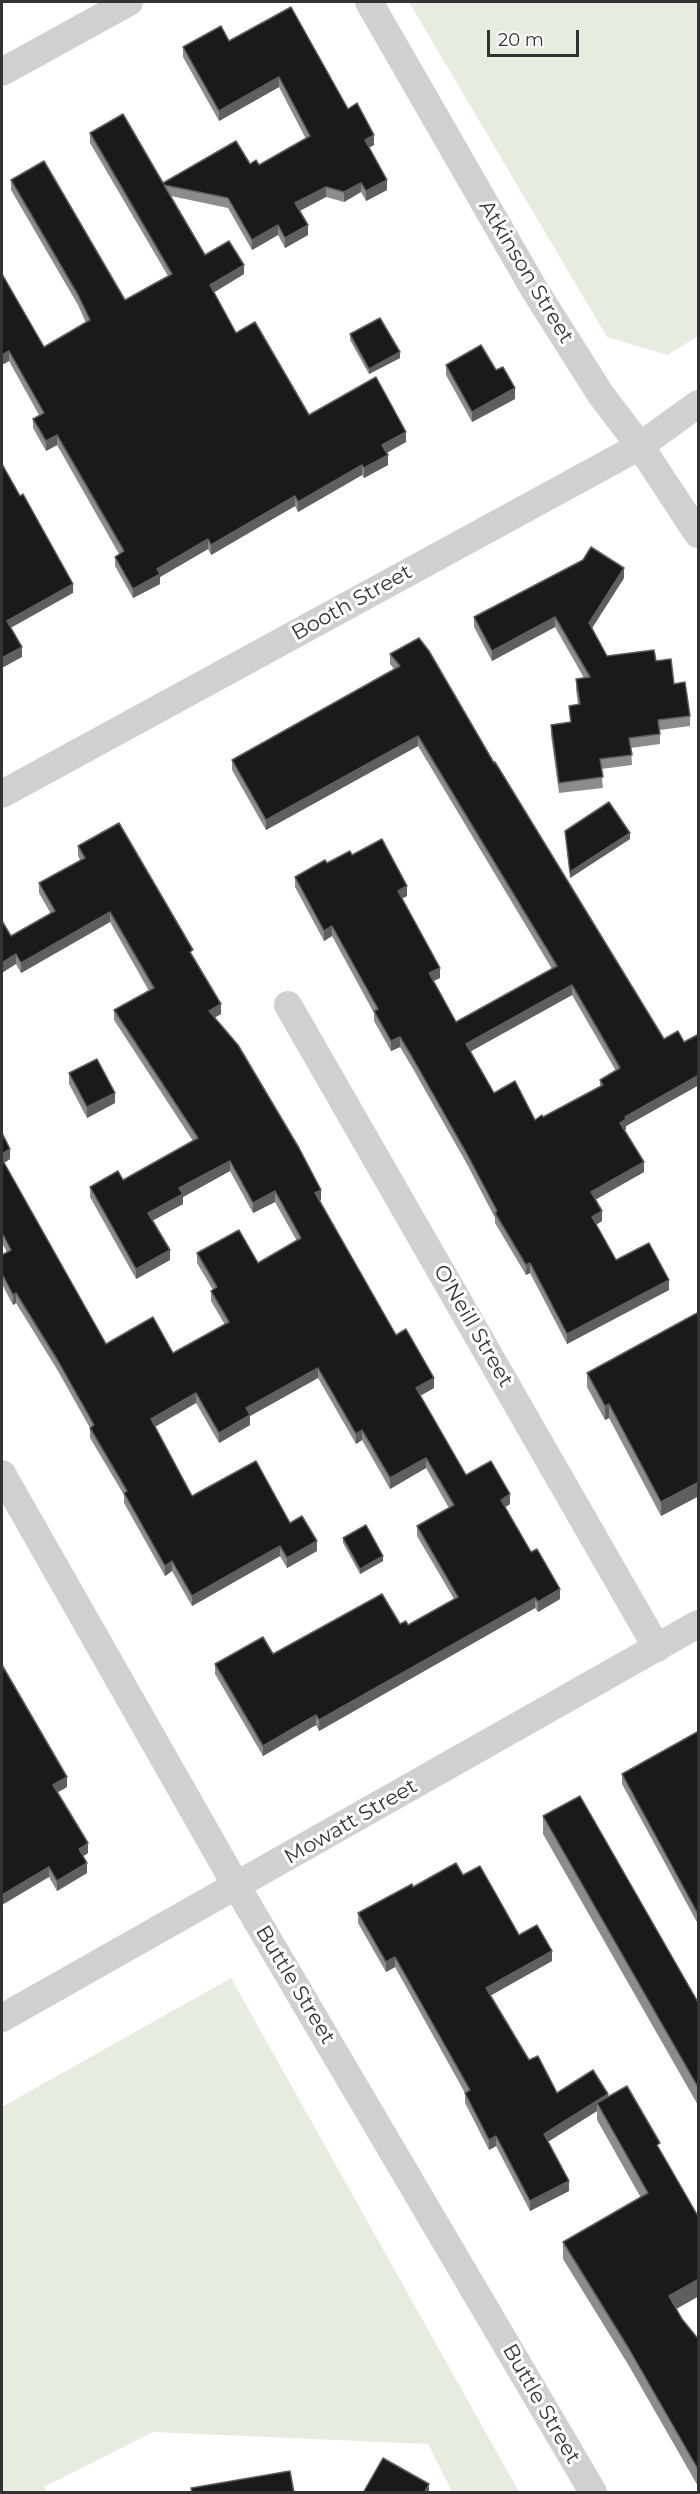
<!DOCTYPE html>
<style>
body{margin:0}
#map{position:relative;width:700px;height:2494px;overflow:hidden;background:#fff;font-family:Montserrat,sans-serif}
canvas{display:block}
.frame{position:absolute;inset:0;border:3px solid #333;pointer-events:none}
.scale{position:absolute;left:487px;top:30px;width:92px;height:27px;box-sizing:border-box;border:3px solid #333;border-top:0;padding-left:8px;font-size:18px;line-height:21px;white-space:nowrap;color:#333;-webkit-text-stroke:4px #fff;paint-order:stroke}
</style>
<div id="map">
<canvas width="700" height="2494"></canvas>
<div class="frame"></div>
<div class="scale">20 m</div>
</div>
<script>
const c = document.querySelector('canvas').getContext('2d');
c.lineJoin = 'round';
function fillPath(path, color) { c.fillStyle = color; c.fill(path, 'evenodd'); }
const poly = rows => new Path2D(rows.map(r => 'M' + r).join(''));
function trace(path, color, width, dash) { c.strokeStyle = color; c.lineWidth = width; c.lineCap = dash ? 'butt' : 'round'; c.setLineDash(dash || []); c.stroke(path); }
function write(font, color, halo, rows, align = 'center') {
  c.font = font + ' Montserrat,sans-serif'; c.lineWidth = 6; c.setLineDash([]); c.textBaseline = 'middle'; c.strokeStyle = halo; c.fillStyle = color; for (const [text, x, y, turn = 0] of rows) {
    c.save(); c.translate(x, y); c.rotate((+turn || 0) * Math.PI / 180); c.textAlign = isNaN(turn) ? turn : align; if (halo) c.strokeText(text, 0, 0); c.fillText(text, 0, 0); c.restore();
  }
}
fillPath(poly([
 [409,2,698,2,698,336,667,355,607,337],
 [231,1978,519,2492,452,2492,428,2444,153,2432,44,2487,46,2492,2,2492,2,2107]
]), '#e6ecdf');
trace(poly([
 [369,2,534,289,601,395,640,446,698,534],
 [2,72,129,2],
 [2,794,640,446,698,404],
 [288,1005,657,1648],
 [2,1474,237,1887,593,2492],
 [2,2018,698,1624]
]), '#d0d0d0', 28);
fillPath(poly([
 [229,41,348,109,374,145,369,147,387,190,366,201,361,192,344,202,326,197,300,211,308,235,285,248,278,235,252,250,228,208,171,196,205,255,244,274,214,292,236,333,309,415,406,442,387,453,388,465,364,478,362,475,298,512,295,506,211,555,208,549,160,577,160,584,133,598,115,566,115,557,119,554,57,445,46,451,33,428,33,419,39,415,9,361,2,274,44,347,86,323,78,305,11,190,11,180,125,300,168,276,90,143,90,133,163,183,250,164,259,165,306,139,279,87,219,121,183,57,183,47],
 [350,334,400,358,369,374,350,340],
 [446,365,496,370,515,399,472,422,446,375],
 [624,578,592,628,607,656,656,661,674,684,690,716,690,726,660,730,660,744,631,748,632,765,601,769,603,788,559,793,551,735,551,725,570,722,569,706,578,704,576,689,576,679,584,678,555,627,492,661,474,627,474,617],
 [390,654,494,763,664,1039,684,1042,699,1034,699,1085,626,1126,626,1129,625,1130,644,1172,595,1200,602,1221,596,1225,616,1260,669,1290,567,1344,530,1273,526,1275,495,1223,495,1218,468,1166,412,1067,400,1047,391,1051,374,1021,374,1013,332,936,324,941,295,887,295,877,327,863,352,855,407,896,402,898,440,978,434,981,456,1022,552,969,418,746,266,830,232,770,232,760,394,669,390,664],
 [572,995,616,1071,600,1080,600,1086,543,1117,535,1120,494,1093,471,1051],
 [565,831,630,839,570,878],
 [78,846,193,957,221,1014,215,1017,321,1200,320,1200,396,1335,434,1388,420,1396,466,1475,510,1504,505,1507,531,1552,560,1599,538,1612,535,1608,319,1731,316,1725,263,1756,215,1674,215,1664,273,1654,400,1624,408,1625,454,1599,417,1536,417,1526,449,1508,426,1468,390,1489,362,1440,356,1444,318,1378,250,1416,250,1425,219,1443,196,1403,155,1427,192,1496,290,1523,317,1551,287,1568,280,1556,192,1606,172,1571,165,1576,124,1503,124,1495,90,1438,90,1428,58,1371,16,1303,13,1305,2,1284,2,1255,7,1252,2,1243,2,1133,10,1159,4,1163,106,1344,173,1353,225,1325,211,1301,211,1291,213,1290,197,1263,197,1253,258,1263,297,1241,275,1202,253,1213,230,1171,183,1197,183,1204,152,1221,170,1260,136,1279,90,1197,90,1187,123,1180,193,1141,114,1020,114,1010,149,991,110,922,21,973,16,964,11,936,51,914,39,893,39,883,80,860,78,856],
 [69,1073,115,1103,87,1118,69,1084],
 [699,1312,699,1496,661,1516,609,1418,605,1420,587,1387,587,1373],
 [343,1538,383,1561,360,1574,343,1543],
 [2,1665,67,1787,58,1792,88,1853,83,1856,87,1873,57,1891,49,1877],
 [699,1731,699,1926,622,1784,622,1774],
 [543,1816,699,2004,699,2107,543,1834],
 [463,1875,519,1935,552,1961,490,1996,529,2060,557,2093,608,2097,660,2150,699,2218,699,2296,676,2309,682,2319,699,2340,699,2488,629,2366,563,2259,563,2242,641,2198,597,2120,597,2111,548,2142,569,2191,530,2211,496,2146,489,2150,465,2103,465,2093,395,1967,386,1972,358,1923,358,1913,413,1887]
]), '#8c8c8c');
fillPath(poly([
 [279,77,279,87,219,121,219,111],
 [374,135,374,145,365,150,365,140],
 [387,180,387,190,366,201,366,191],
 [361,183,361,192,344,202,344,192],
 [326,187,326,197,295,213,295,203],
 [278,225,278,235,252,250,252,240],
 [308,225,308,235,285,248,285,238],
 [244,265,244,274,210,295,210,285],
 [9,351,9,361,2,365,2,355],
 [400,352,400,358,369,374,369,369],
 [515,388,515,399,472,422,472,412],
 [406,432,406,442,382,455,382,445],
 [57,435,57,445,46,451,46,441],
 [388,455,388,465,364,478,364,468],
 [362,465,362,475,298,512,298,502],
 [295,496,295,506,211,555,211,545],
 [208,539,208,549,160,577,160,584,133,598,133,589,157,569],
 [624,568,624,578,589,633,589,623],
 [73,584,73,593,7,630,7,621],
 [555,617,555,627,492,661,492,651],
 [22,647,22,657,2,668,2,658],
 [418,736,418,746,266,830,266,820],
 [630,833,630,839,570,878,570,872],
 [407,886,407,896,398,901,398,891],
 [110,912,110,922,21,973,21,963],
 [332,926,332,936,324,941,324,931],
 [16,954,16,964,2,973,2,963],
 [440,968,440,978,429,983,429,973],
 [572,985,572,995,466,1054,466,1044],
 [221,1004,221,1014,209,1021,209,1011],
 [400,1037,400,1047,391,1051,391,1041],
 [699,1075,699,1085,626,1126,626,1129,620,1133,620,1123,625,1117],
 [115,1093,115,1103,87,1118,87,1107],
 [10,1149,10,1159,2,1164,2,1154],
 [230,1161,230,1171,183,1197,183,1204,148,1223,148,1213,179,1188],
 [644,1162,644,1172,591,1202,591,1192],
 [321,1190,321,1200,315,1203,315,1193],
 [275,1191,275,1202,253,1213,253,1203],
 [602,1211,602,1221,592,1227,592,1217],
 [170,1250,170,1260,136,1279,136,1269],
 [530,1263,530,1273,526,1275,526,1265],
 [669,1280,669,1290,567,1344,567,1334],
 [16,1293,16,1303,13,1305,13,1295],
 [318,1368,318,1378,250,1416,250,1425,219,1443,219,1433,246,1408],
 [434,1378,434,1388,416,1398,416,1388],
 [196,1393,196,1403,151,1429,151,1419],
 [609,1404,609,1418,605,1420,605,1406],
 [362,1430,362,1440,356,1444,356,1434],
 [426,1458,426,1468,390,1489,390,1478],
 [699,1482,699,1496,661,1516,661,1502],
 [510,1494,510,1504,501,1510,501,1500],
 [317,1541,317,1551,287,1568,287,1558],
 [280,1546,280,1556,192,1606,192,1596],
 [383,1556,383,1561,360,1574,360,1569],
 [172,1561,172,1571,165,1576,165,1566],
 [560,1589,560,1599,538,1612,538,1602],
 [535,1598,535,1608,319,1731,319,1720],
 [316,1715,316,1725,263,1756,263,1746],
 [67,1777,67,1787,53,1795,53,1785],
 [88,1843,88,1853,79,1859,79,1849],
 [87,1863,87,1873,57,1891,57,1881],
 [49,1867,49,1877,2,1905,2,1895],
 [552,1951,552,1961,486,1998,486,1988],
 [395,1957,395,1967,386,1972,386,1962],
 [608,2094,608,2104,597,2103,597,2111,544,2144,544,2134],
 [496,2136,496,2146,489,2150,489,2140],
 [569,2181,569,2191,530,2211,530,2201],
 [699,2279,699,2296,669,2313,669,2296],
 [429,2484,429,2493,424,2493]
]), '#5f5f5f');
const building = poly([
 [291,7,348,109,357,103,374,135,365,140,387,180,366,191,361,183,344,192,326,187,295,203,308,225,285,238,278,225,252,240,228,198,164,185,205,255,229,241,244,265,210,285,236,333,255,322,309,415,376,377,406,432,382,445,388,455,364,468,362,465,298,502,295,496,211,545,208,539,157,569,160,574,133,589,115,557,124,551,57,435,46,441,33,419,44,413,9,351,2,355,2,274,44,347,90,320,78,295,11,180,44,161,125,300,172,274,90,133,123,114,163,183,236,141,250,164,256,160,259,165,310,136,279,77,219,111,183,47,221,26,229,41,291,7],
 [380,318,400,352,369,369,350,334,380,318],
 [481,345,496,370,503,367,515,388,472,412,446,365,481,345],
 [2,464,20,496,23,494,73,584,7,621,22,647,2,658,2,464],
 [591,547,624,568,589,623,607,656,654,650,656,661,671,659,674,684,685,682,690,716,658,720,660,734,629,738,632,755,600,759,603,777,559,783,551,725,571,722,569,706,580,704,576,679,590,677,555,617,492,651,474,617,583,560,591,547],
 [419,638,429,651,494,763,495,762,664,1039,678,1031,684,1042,699,1034,699,1075,625,1117,626,1119,620,1123,644,1162,591,1192,602,1211,592,1217,616,1260,649,1243,669,1280,567,1334,530,1263,526,1265,495,1213,497,1211,468,1156,412,1057,400,1037,391,1041,374,1011,378,1009,332,926,324,931,295,877,325,860,327,863,350,851,352,855,382,839,407,886,398,891,440,968,429,973,456,1022,557,966,418,736,266,820,232,760,400,666,390,654,419,638],
 [572,985,620,1068,600,1080,603,1085,543,1117,542,1115,535,1120,515,1081,494,1093,466,1044,572,985],
 [609,802,630,833,570,872,565,831,609,802],
 [119,823,193,950,190,952,221,1004,209,1011,238,1045,299,1148,321,1190,315,1193,396,1335,406,1329,434,1378,416,1388,466,1475,491,1461,510,1494,501,1500,531,1552,537,1549,560,1589,538,1602,535,1598,319,1720,316,1715,263,1746,215,1664,263,1637,273,1654,382,1594,400,1624,406,1621,408,1625,458,1597,417,1526,454,1505,426,1458,390,1478,362,1430,356,1434,318,1368,246,1408,250,1415,219,1433,196,1393,151,1419,192,1496,256,1461,290,1523,302,1516,317,1541,287,1558,280,1546,192,1596,172,1561,165,1566,124,1493,127,1491,90,1428,94,1425,58,1361,16,1293,13,1295,2,1274,2,1255,11,1250,2,1233,2,1159,106,1344,153,1317,173,1353,229,1322,211,1291,217,1287,197,1253,239,1230,258,1263,301,1238,275,1191,253,1203,230,1161,179,1188,183,1194,148,1213,170,1250,136,1269,90,1187,118,1171,123,1180,198,1138,114,1010,154,988,110,912,21,963,16,954,2,963,2,921,11,936,55,911,39,883,85,858,78,846,119,823],
 [97,1059,115,1093,87,1107,69,1073,97,1059],
 [2,1133,10,1149,2,1154,2,1133],
 [699,1312,699,1482,661,1502,609,1404,605,1406,587,1373,699,1312],
 [366,1525,383,1556,360,1569,343,1538,366,1525],
 [2,1665,67,1777,53,1785,88,1843,79,1849,87,1863,57,1881,49,1867,2,1895,2,1665],
 [699,1731,699,1916,622,1774,699,1731],
 [580,1796,699,2004,699,2089,543,1816,580,1796],
 [456,1863,463,1875,480,1866,519,1935,537,1925,552,1951,486,1988,529,2060,538,2056,557,2093,593,2070,608,2094,544,2134,569,2181,530,2201,496,2136,489,2140,465,2093,470,2090,395,1957,386,1962,358,1913,412,1884,413,1887,456,1863],
 [627,2086,660,2143,657,2145,699,2218,699,2279,669,2296,682,2319,699,2340,699,2471,629,2349,563,2242,648,2193,597,2103,627,2086],
 [383,2458,429,2484,424,2493,363,2493,383,2458],
 [290,2471,294,2493,192,2493,191,2488,290,2471]
]);
fillPath(building, '#1a1a1a');
trace(building, '#5f5f5f', 1.5);
write('21px', '#333', '#fff', [
 ["Atkinson Street",526,272,59],
 ["Booth Street",352,603,-29],
 ["O'Neill Street",473,1326,60],
 ["Mowatt Street",351,1822,-30],
 ["Buttle Street",295,1985,59],
 ["Buttle Street",541,2404,60]
]);
</script>
